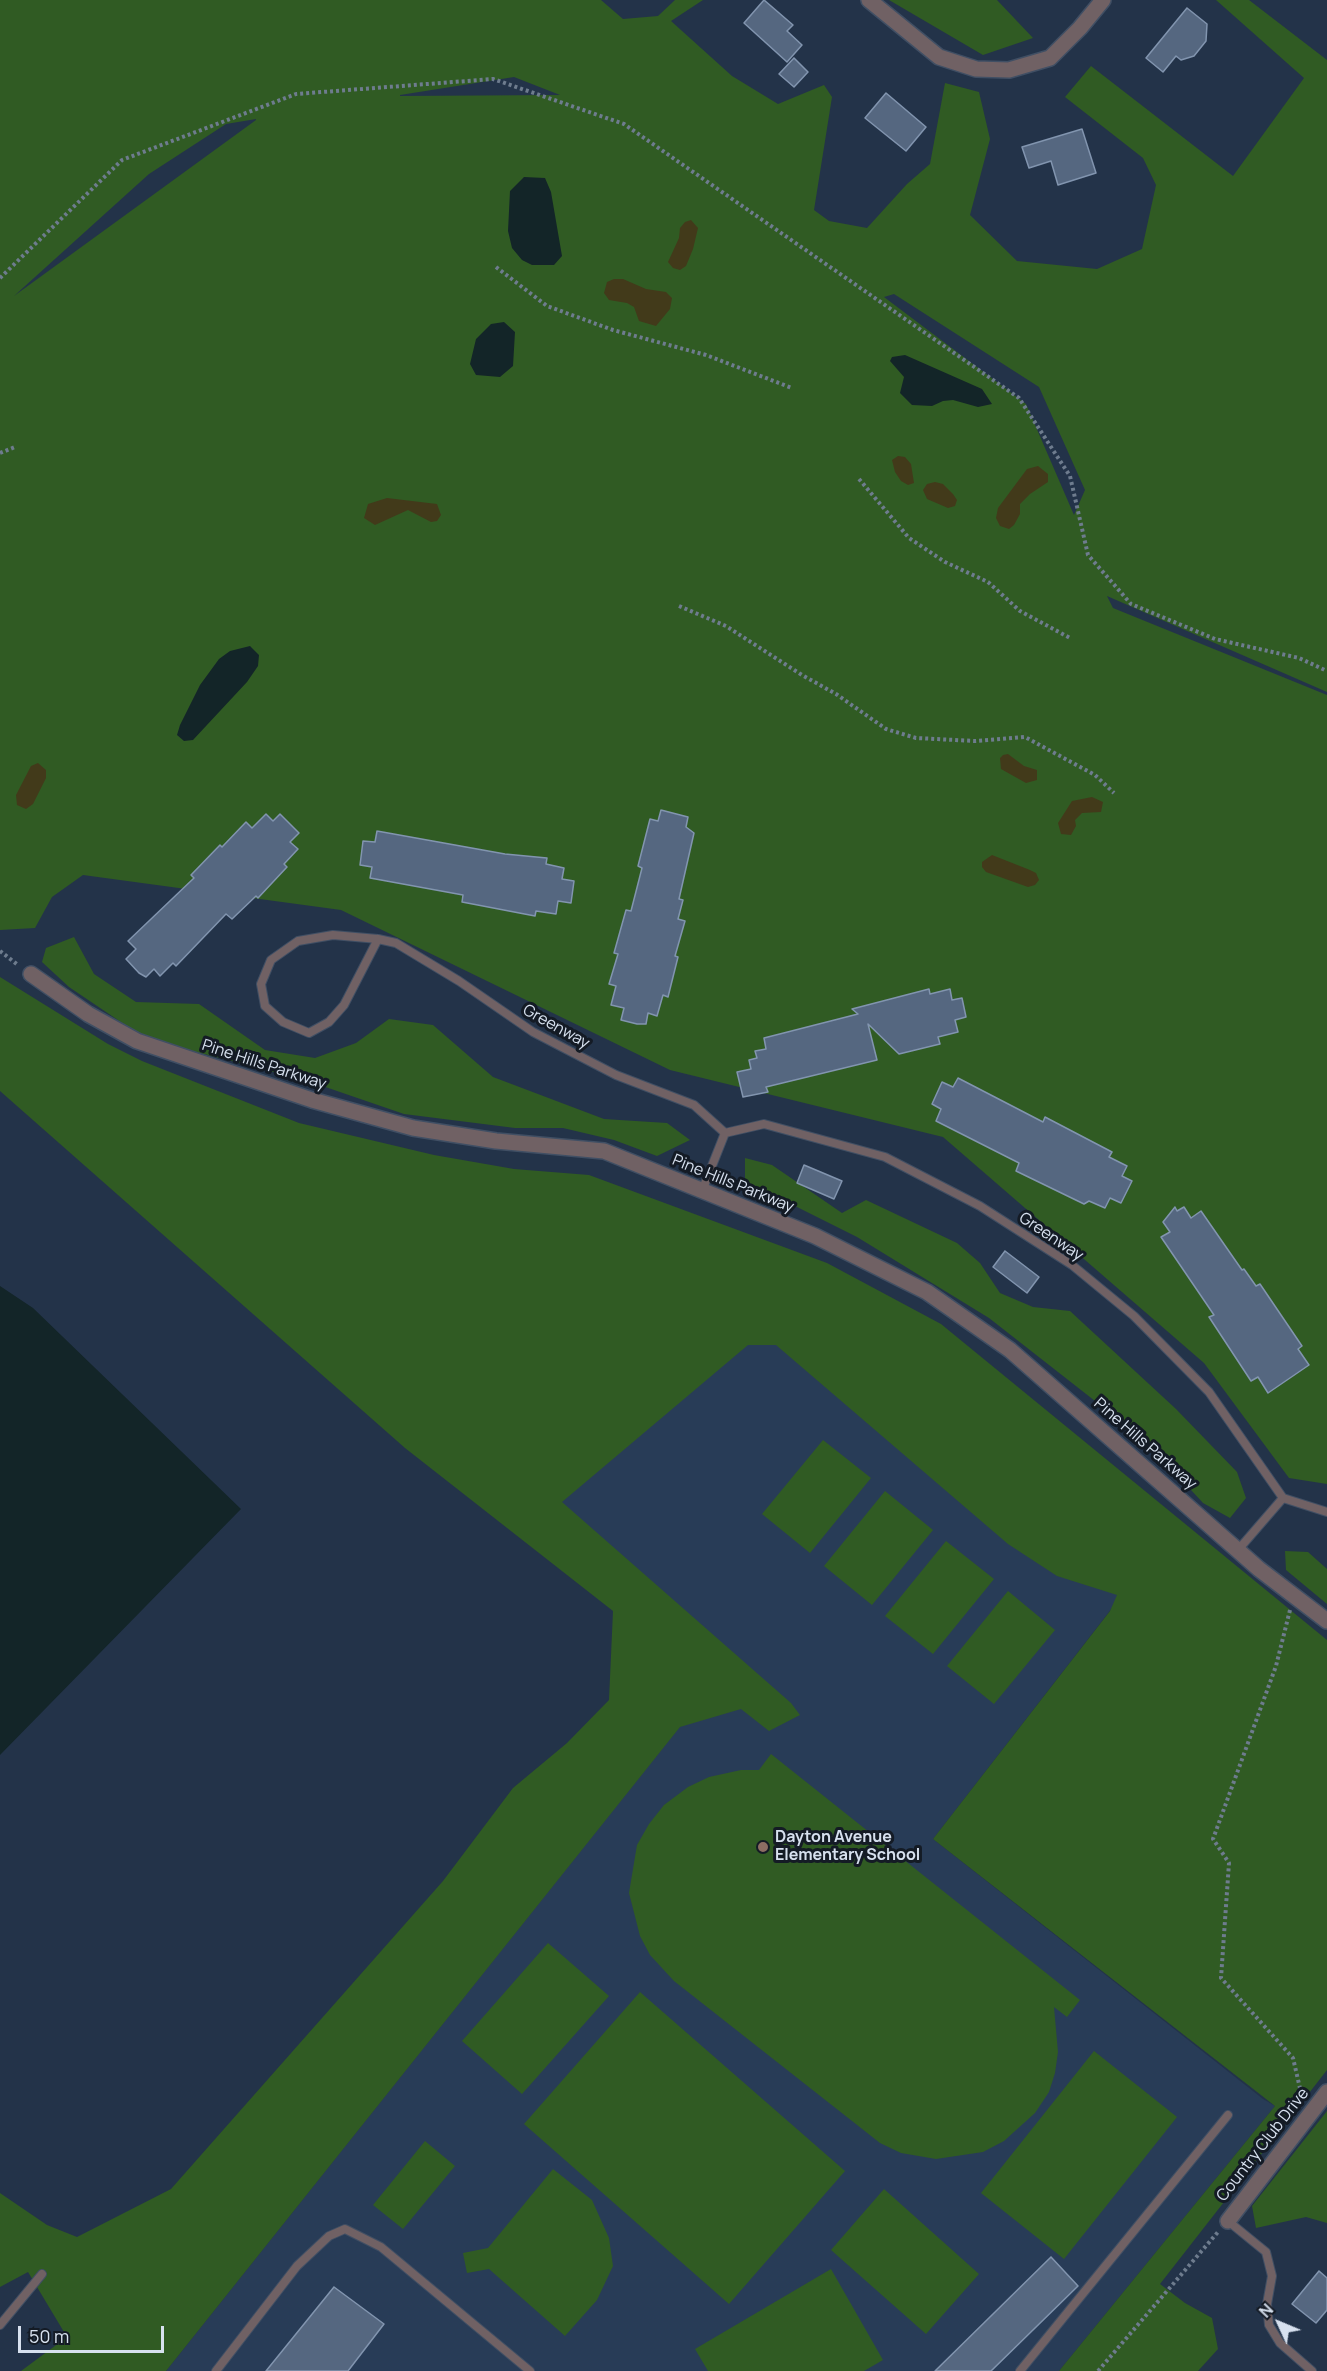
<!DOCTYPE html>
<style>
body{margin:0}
#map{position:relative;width:1327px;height:2371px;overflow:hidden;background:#233349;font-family:Manrope,sans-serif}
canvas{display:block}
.north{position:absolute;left:1249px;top:2293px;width:60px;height:60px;-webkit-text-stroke:4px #141b25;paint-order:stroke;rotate:314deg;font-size:16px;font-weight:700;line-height:24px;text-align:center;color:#d7e1ef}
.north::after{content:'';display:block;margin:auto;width:21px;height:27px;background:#d7e1ef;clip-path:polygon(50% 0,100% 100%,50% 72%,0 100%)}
.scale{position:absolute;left:18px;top:2326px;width:146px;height:27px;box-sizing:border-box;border:3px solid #d7e1ef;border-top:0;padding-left:8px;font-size:18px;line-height:21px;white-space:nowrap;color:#d7e1ef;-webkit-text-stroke:4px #141b25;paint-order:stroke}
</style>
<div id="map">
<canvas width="1327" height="2371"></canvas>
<div class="north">N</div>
<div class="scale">50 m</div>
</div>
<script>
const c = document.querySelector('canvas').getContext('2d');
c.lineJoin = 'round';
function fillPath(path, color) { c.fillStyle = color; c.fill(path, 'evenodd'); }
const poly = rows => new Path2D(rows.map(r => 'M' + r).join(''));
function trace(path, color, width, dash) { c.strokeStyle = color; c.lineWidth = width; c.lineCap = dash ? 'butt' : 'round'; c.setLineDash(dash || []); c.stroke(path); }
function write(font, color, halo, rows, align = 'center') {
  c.font = font + ' Manrope,sans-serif'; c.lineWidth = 6; c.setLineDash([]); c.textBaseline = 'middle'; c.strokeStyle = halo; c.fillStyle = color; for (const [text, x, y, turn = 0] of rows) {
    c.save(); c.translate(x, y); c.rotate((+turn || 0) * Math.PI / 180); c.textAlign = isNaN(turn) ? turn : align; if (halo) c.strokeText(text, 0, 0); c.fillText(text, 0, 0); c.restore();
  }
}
fillPath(poly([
 [780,1311,1129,1586,933,1839,1263,2099,1275,2106,1059,2371,166,2371,724,1671,544,1510]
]), '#283c57');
fillPath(poly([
 [0,0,601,0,623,19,658,16,675,0,703,0,671,21,732,76,778,104,824,85,832,97,814,210,829,221,867,228,907,184,930,164,945,83,979,92,990,139,970,215,1017,261,1097,269,1142,249,1156,185,1143,158,1065,97,1091,66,1233,176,1304,78,1216,0,1249,0,1327,60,1327,692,1107,596,1113,608,1327,695,1327,1484,1289,1478,1204,1363,943,1137,670,1070,341,910,83,875,52,897,35,928,0,930],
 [514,77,560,95,400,96,400,95],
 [256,119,256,120,14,296,149,174,226,124],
 [894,294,1039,387,1085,490,1074,515,1026,404,884,297],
 [889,0,997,0,1033,38,983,55],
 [74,937,94,974,136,1002,199,1004,265,1050,315,1058,356,1043,389,1019,433,1025,493,1077,604,1119,667,1123,690,1140,657,1156,614,1140,563,1128,515,1128,404,1114,305,1080,146,1039,69,987,42,962,46,948],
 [0,977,108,1044,142,1061,299,1123,434,1155,514,1169,589,1175,827,1263,941,1324,1327,1640,1327,2070,1160,2284,1185,2303,1212,2318,1218,2349,1198,2371,1059,2371,1275,2106,933,1839,1110,1611,1117,1595,1057,1576,1008,1544,776,1345,748,1345,562,1502,791,1703,800,1715,769,1731,741,1709,680,1727,166,2371,21,2371,67,2337,28,2272,0,2287,0,2193,47,2225,77,2237,171,2189,443,1881,513,1788,567,1743,609,1700,613,1611,405,1448,0,1091],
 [745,1158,772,1165,842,1213,866,1200,957,1243,980,1263,1000,1293,1033,1307,1070,1311,1176,1409,1237,1472,1246,1498,1230,1518,1203,1503,1180,1478,1095,1401,989,1318,857,1237,745,1181],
 [823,1440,871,1478,810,1553,762,1514],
 [885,1491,933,1530,872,1605,824,1566],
 [946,1541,994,1579,933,1654,885,1616],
 [1285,1551,1308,1552,1327,1569,1327,1604,1286,1570],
 [1008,1591,1055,1630,994,1704,947,1666],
 [771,1754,1080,2000,1067,2017,1054,2007,1058,2052,1055,2073,1049,2092,1035,2113,1004,2141,983,2152,936,2159,901,2153,880,2143,674,1981,650,1955,640,1936,629,1893,637,1845,649,1824,664,1805,688,1787,709,1777,741,1770,759,1770],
 [548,1943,609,1996,522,2094,462,2041],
 [640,1992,845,2171,729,2304,524,2124],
 [1094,2051,1177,2117,1064,2259,981,2193],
 [1327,2111,1327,2223,1306,2217,1256,2228,1252,2206],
 [425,2141,455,2166,403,2229,373,2205],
 [553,2169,592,2200,609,2238,613,2266,597,2300,565,2336,489,2269,467,2273,463,2253,488,2248],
 [884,2189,979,2274,926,2334,831,2250],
 [831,2269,883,2360,864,2371,708,2371,695,2349]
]), '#305b23');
fillPath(poly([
 [691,220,698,228,693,249,686,266,680,270,673,268,668,262,679,238,680,228,685,222],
 [614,279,623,279,646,289,666,292,672,298,670,309,656,326,639,321,634,307,627,303,609,300,604,293,607,282],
 [898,456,905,457,911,464,914,483,908,485,901,481,895,472,892,460],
 [1038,466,1048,474,1048,482,1030,494,1020,504,1020,514,1014,525,1009,529,1000,526,996,518,998,508,1027,469],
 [935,482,943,484,953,494,957,500,955,506,948,508,927,499,923,490,927,484],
 [387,498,437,504,441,515,437,521,431,522,408,510,375,525,364,518,368,504],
 [1008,754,1024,766,1037,770,1037,780,1026,783,1001,769,1000,758,1003,755],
 [38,763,46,770,46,778,33,804,26,809,17,805,16,795,31,766],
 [1092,797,1103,802,1101,812,1082,813,1075,820,1076,826,1071,835,1061,834,1058,823,1072,801],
 [992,855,1030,870,1036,873,1039,880,1035,885,1028,887,986,872,982,867,982,862]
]), '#423a1a');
fillPath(poly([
 [524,177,545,178,551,192,562,256,554,265,532,265,522,260,512,248,508,231,510,191],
 [504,322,515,332,513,366,500,377,476,375,470,364,476,339,491,324],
 [905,355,982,389,992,404,978,407,953,400,943,401,932,406,912,405,900,393,904,377,890,361,892,357],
 [250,646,259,655,258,666,247,682,193,740,184,741,177,735,180,725,200,685,219,659,230,651],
 [0,1286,33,1308,241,1509,0,1755]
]), '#132528');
const building = poly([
 [764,0,793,25,787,31,802,45,787,62,744,23,764,0],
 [1187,8,1207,24,1206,41,1194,56,1181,60,1176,56,1163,72,1146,58,1187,8],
 [794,58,808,72,794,87,779,74,794,58],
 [886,93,926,127,906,151,865,118,886,93],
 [1082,129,1096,173,1058,185,1051,161,1029,168,1022,147,1082,129],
 [661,810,688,817,686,827,694,833,679,899,683,900,678,919,685,921,675,956,678,957,668,997,663,995,657,1016,648,1013,646,1024,637,1024,621,1020,624,1008,611,1005,616,986,609,984,618,954,614,953,626,910,631,911,642,868,638,866,650,819,658,821,661,810],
 [266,814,273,821,280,814,299,833,290,842,298,849,284,864,287,867,258,898,256,896,232,919,226,914,176,966,173,963,160,976,154,969,146,977,139,973,126,959,136,949,128,941,194,878,191,875,220,845,222,847,246,822,252,828,266,814],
 [377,831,505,854,547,858,546,864,564,868,562,879,574,881,571,903,558,901,556,914,536,911,535,916,462,902,463,895,370,878,372,867,360,865,363,841,375,842,377,831],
 [929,989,930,994,950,989,952,1000,962,998,966,1017,955,1020,958,1032,938,1037,940,1044,899,1054,868,1024,877,1060,766,1087,768,1092,743,1097,737,1072,751,1069,749,1060,757,1058,755,1051,766,1049,764,1038,858,1014,852,1009,929,989],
 [958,1078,1043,1122,1045,1117,1112,1152,1109,1157,1127,1166,1122,1176,1132,1181,1121,1203,1110,1198,1105,1208,1089,1201,1084,1204,1016,1171,1019,1163,936,1121,941,1109,932,1104,942,1082,953,1087,958,1078],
 [804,1165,842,1181,834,1199,797,1183,804,1165],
 [1175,1207,1177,1211,1184,1207,1191,1218,1201,1211,1242,1270,1244,1269,1256,1286,1260,1284,1302,1346,1298,1349,1309,1365,1268,1393,1258,1377,1251,1381,1209,1317,1214,1315,1161,1237,1170,1232,1163,1222,1175,1207],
 [1005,1251,1039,1277,1027,1293,993,1267,1005,1251],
 [1051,2257,1078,2286,991,2371,935,2371,1051,2257],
 [1319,2271,1327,2278,1327,2310,1316,2323,1292,2304,1319,2271],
 [334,2287,384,2324,348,2371,266,2371,334,2287]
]);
fillPath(building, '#556780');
trace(building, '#8295af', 1.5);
const service = poly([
 [378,939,344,1005,329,1022,309,1033,283,1022,265,1006,261,984,271,960,298,941,333,935,378,939,396,943,459,981,533,1032,616,1075,694,1105,725,1133,702,1191],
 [725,1133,764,1124,885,1157,980,1206,1072,1265,1134,1316,1209,1392,1283,1498,1327,1512],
 [1238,1550,1283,1498],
 [1228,2221,1266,2252,1272,2276,1267,2304,1269,2325,1280,2343,1312,2371],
 [0,2325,42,2274],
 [216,2371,297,2266,329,2236,345,2229,381,2247,530,2371],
 [1020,2371,1228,2115]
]);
const minor = poly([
 [869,0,939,57,976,69,1009,70,1050,58,1080,28,1103,0],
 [31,974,88,1014,137,1041,312,1100,413,1128,496,1141,604,1151,815,1236,927,1292,1010,1350,1259,1569,1327,1621],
 [1228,2221,1327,2092]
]);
trace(service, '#404f64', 10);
trace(minor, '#404f64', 18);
trace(poly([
 [496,267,547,306,613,330,706,355,792,388],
 [0,278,122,160,296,94,493,79,624,124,1019,398,1070,476,1088,555,1131,604,1215,639,1299,658,1327,671],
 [0,453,15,447],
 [859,479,909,538,945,562,988,582,1020,611,1070,638],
 [679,606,726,626,802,675,836,694,886,729,916,738,975,741,1025,737,1095,775,1114,793],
 [0,951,18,965],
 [1290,1610,1276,1666,1213,1839,1229,1863,1221,1978,1293,2058,1302,2097],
 [1098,2371,1218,2232]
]), '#6e7c8e', 4, [3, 3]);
trace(service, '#706164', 8);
trace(minor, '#706164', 15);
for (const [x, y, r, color] of [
 [763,1847,6,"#8d6e63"]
]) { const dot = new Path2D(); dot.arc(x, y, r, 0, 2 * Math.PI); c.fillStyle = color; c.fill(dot); trace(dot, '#141b25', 2); }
write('16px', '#d7e1ef', '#141b25', [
 ["Greenway",556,1027,29],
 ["Pine Hills Parkway",264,1065,18],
 ["Pine Hills Parkway",733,1184,22],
 ["Greenway",1051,1237,34],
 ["Pine Hills Parkway",1145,1444,41],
 ["Country Club Drive",1263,2145,-52]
]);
write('bold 16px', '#d7e1ef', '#141b25', [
 ["Dayton Avenue",775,1838],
 ["Elementary School",775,1856]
], 'left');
</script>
